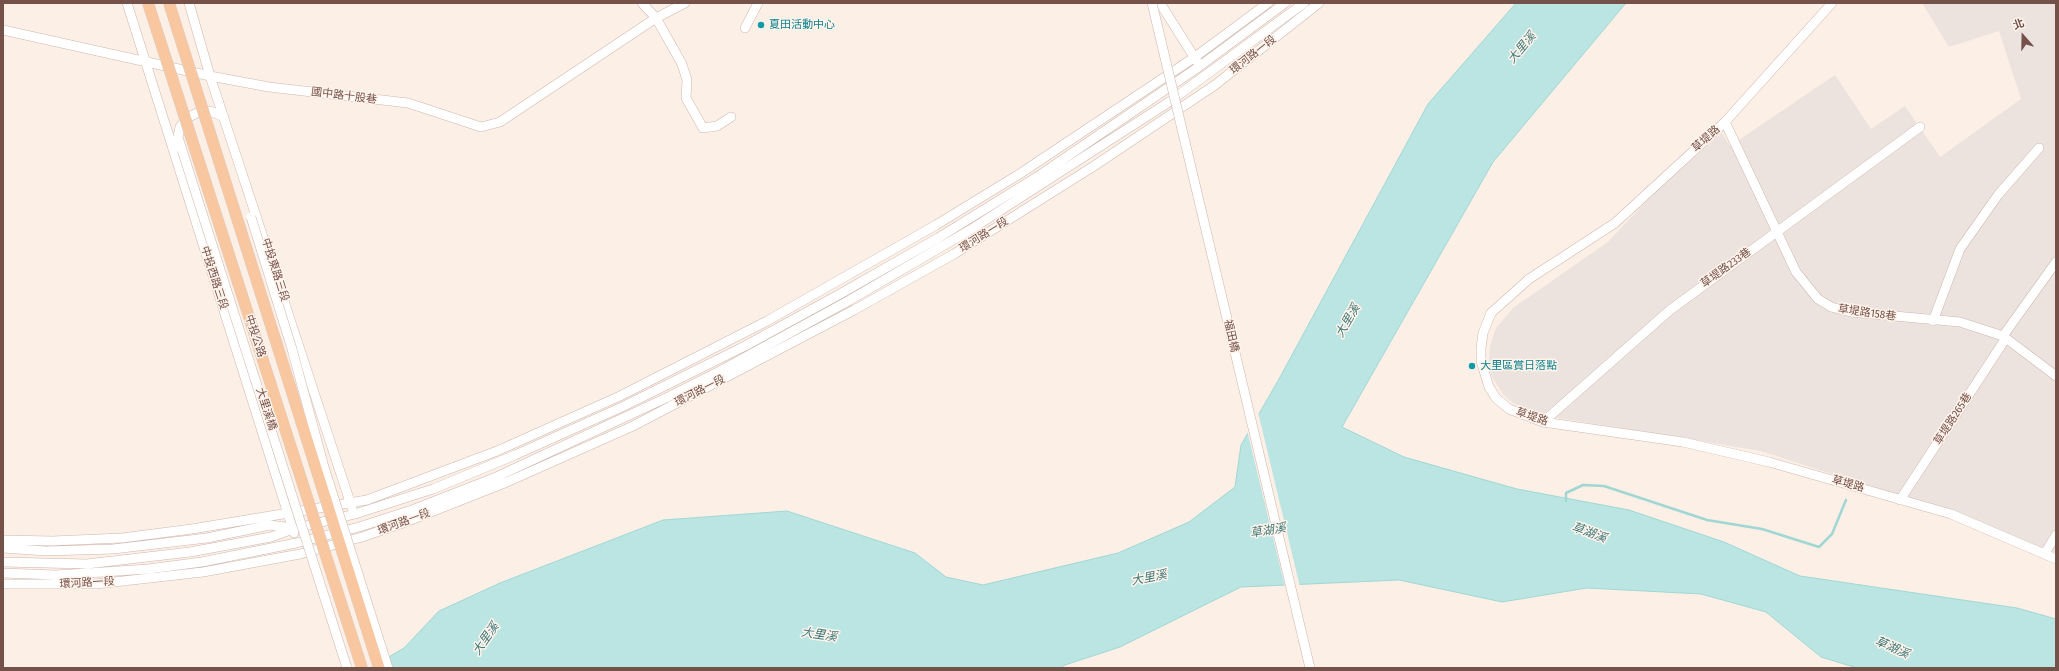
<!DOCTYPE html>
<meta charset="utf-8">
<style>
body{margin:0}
#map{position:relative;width:2059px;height:671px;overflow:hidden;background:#fcefe5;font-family:"Fira Sans Condensed","Noto Sans TC",sans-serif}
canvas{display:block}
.frame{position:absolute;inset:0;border:4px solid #74524a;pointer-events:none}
.north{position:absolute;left:2003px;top:16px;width:40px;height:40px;-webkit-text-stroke:3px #fff3eb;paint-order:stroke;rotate:340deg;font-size:11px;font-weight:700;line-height:16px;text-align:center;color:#74524a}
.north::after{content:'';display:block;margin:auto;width:14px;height:18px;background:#74524a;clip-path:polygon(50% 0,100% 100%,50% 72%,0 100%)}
</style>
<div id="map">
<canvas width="2059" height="671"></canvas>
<div class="frame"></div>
<div class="north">北</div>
</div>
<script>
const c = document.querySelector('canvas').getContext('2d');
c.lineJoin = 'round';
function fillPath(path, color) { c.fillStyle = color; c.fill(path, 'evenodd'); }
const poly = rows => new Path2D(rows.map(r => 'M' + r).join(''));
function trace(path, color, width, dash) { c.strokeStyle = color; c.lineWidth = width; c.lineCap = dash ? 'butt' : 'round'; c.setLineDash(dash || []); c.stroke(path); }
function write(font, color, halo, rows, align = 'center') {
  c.font = font + ' "Fira Sans Condensed","Noto Sans TC",sans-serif'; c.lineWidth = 3; c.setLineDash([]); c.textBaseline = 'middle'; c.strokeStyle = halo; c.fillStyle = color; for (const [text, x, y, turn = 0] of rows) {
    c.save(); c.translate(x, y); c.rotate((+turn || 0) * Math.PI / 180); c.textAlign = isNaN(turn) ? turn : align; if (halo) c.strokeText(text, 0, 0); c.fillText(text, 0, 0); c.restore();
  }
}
fillPath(poly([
 [1922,3,2056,3,2056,553,1952,513,1761,451,1540,415,1513,403,1503,394,1492,377,1489,366,1490,346,1496,328,1513,308,1608,242,1656,191,1722,133,1730,146,1835,75,1871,129,1905,106,1940,157,2021,99,1999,31,1949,47]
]), '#ece3df');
const water = poly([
 [1516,3,1626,3,1493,162,1342,427,1404,457,1517,489,1629,510,1724,542,1800,576,2017,608,2056,619,2056,668,1857,668,1821,657,1766,612,1701,594,1587,588,1502,602,1399,580,1241,587,1120,647,1065,665,1060,668,370,668,404,648,439,611,500,583,663,520,787,511,915,553,946,577,983,585,1118,553,1189,522,1235,487,1241,445,1279,379,1428,104,1516,3]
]);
fillPath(water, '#bae5e3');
trace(water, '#a0d7d5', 1);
fillPath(poly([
 [1258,412,1300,587,1285,587,1247,430]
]), '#fcefe5');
trace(poly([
 [1566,501,1566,493,1583,485,1604,486,1707,520,1762,529,1819,547,1832,534,1846,500]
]), '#a0d7d5', 2.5);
const minor = poly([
 [127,3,294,533],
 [189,3,210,76,352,508],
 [642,3,656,18,682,64,687,80,686,98,703,128,717,126,731,117],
 [1160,3,1198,63],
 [1832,3,1725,122,1615,223,1529,279,1491,313,1483,333,1481,348,1481,361,1489,387,1496,398,1509,409,1543,422,1683,442,1769,462,1951,514,2056,559],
 [745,28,758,3],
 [3,30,210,76,269,87,408,103,481,127,500,122,656,18,685,3],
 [1725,122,1796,272,1818,299,1831,307,1851,312,1960,322,2003,336,2056,376],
 [182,150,178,137,180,127,187,118,199,112,210,111,224,117],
 [1933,321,1960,249,1998,195,2039,148],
 [2003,336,2056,262],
 [1543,422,1670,310,1920,127],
 [1900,500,2006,338],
 [3,540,52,541,122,538,192,529,367,500,497,451,620,396,767,321,936,225,1021,173,1195,57,1268,3],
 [3,548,46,551,113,549,207,538,270,525,292,528],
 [2045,553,2056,535],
 [3,562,87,564,190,552,271,537,293,529,355,514,433,489,515,455,622,407,745,346,840,294,938,238,1040,175,1200,66,1285,3],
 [3,573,55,575,88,573,148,569,202,562,296,543,359,527,412,510,494,478,666,398,720,371,850,300,970,230,1169,102,1304,3],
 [3,584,96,584,203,572,300,554,362,537,403,523,507,482,633,426,854,310,954,254,1094,166,1215,85,1319,3]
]);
trace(minor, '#cfb7ae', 10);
trace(minor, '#fff', 9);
const minorBridge = poly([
 [1152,3,1310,668],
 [182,150,347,668],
 [251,217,292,349,324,467,388,668]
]);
const majorBridge = poly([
 [148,3,362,668],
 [169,3,379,668]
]);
trace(minorBridge, '#cfb7ae', 10, []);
trace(majorBridge, '#d8cfcc', 12, []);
trace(minorBridge, '#fff', 9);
trace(majorBridge, '#f9c79f', 11);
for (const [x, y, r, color] of [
 [761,25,4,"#0f9aa8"],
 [1472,366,4,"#0f9aa8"]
]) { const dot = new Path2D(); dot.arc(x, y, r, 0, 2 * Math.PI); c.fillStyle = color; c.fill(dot); trace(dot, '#fff3eb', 1.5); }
write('11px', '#0d838f', '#fff3eb', [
 ["夏田活動中心",769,25],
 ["大里區賞日落點",1480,366]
], 'left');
write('11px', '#74524a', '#fff3eb', [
 ["環河路一段",1253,55,-38],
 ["國中路十股巷",344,96,7],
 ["草堤路",1706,139,-42],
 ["環河路一段",984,235,-32],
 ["草堤路233巷",1726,268,-36],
 ["中投東路三段",275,270,72],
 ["中投西路三段",214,278,72],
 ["草堤路158巷",1867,313,8],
 ["中投公路",255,336,72],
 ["福田橋",1231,336,77],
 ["環河路一段",700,391,-27],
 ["大里溪橋",266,409,72],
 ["草堤路",1532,417,18],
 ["草堤路265巷",1953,419,-57],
 ["草堤路",1848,484,16],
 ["環河路一段",404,522,-20],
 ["環河路一段",87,583,-3]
]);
write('italic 12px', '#3f7978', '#fff3eb', [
 ["大里溪",1522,48,-50],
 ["大里溪",1348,321,-60],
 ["草湖溪",1268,531,-9],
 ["草湖溪",1589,533,20],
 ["大里溪",1149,578,-11],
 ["大里溪",819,635,8],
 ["大里溪",486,639,-55],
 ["草湖溪",1892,648,24]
]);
</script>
